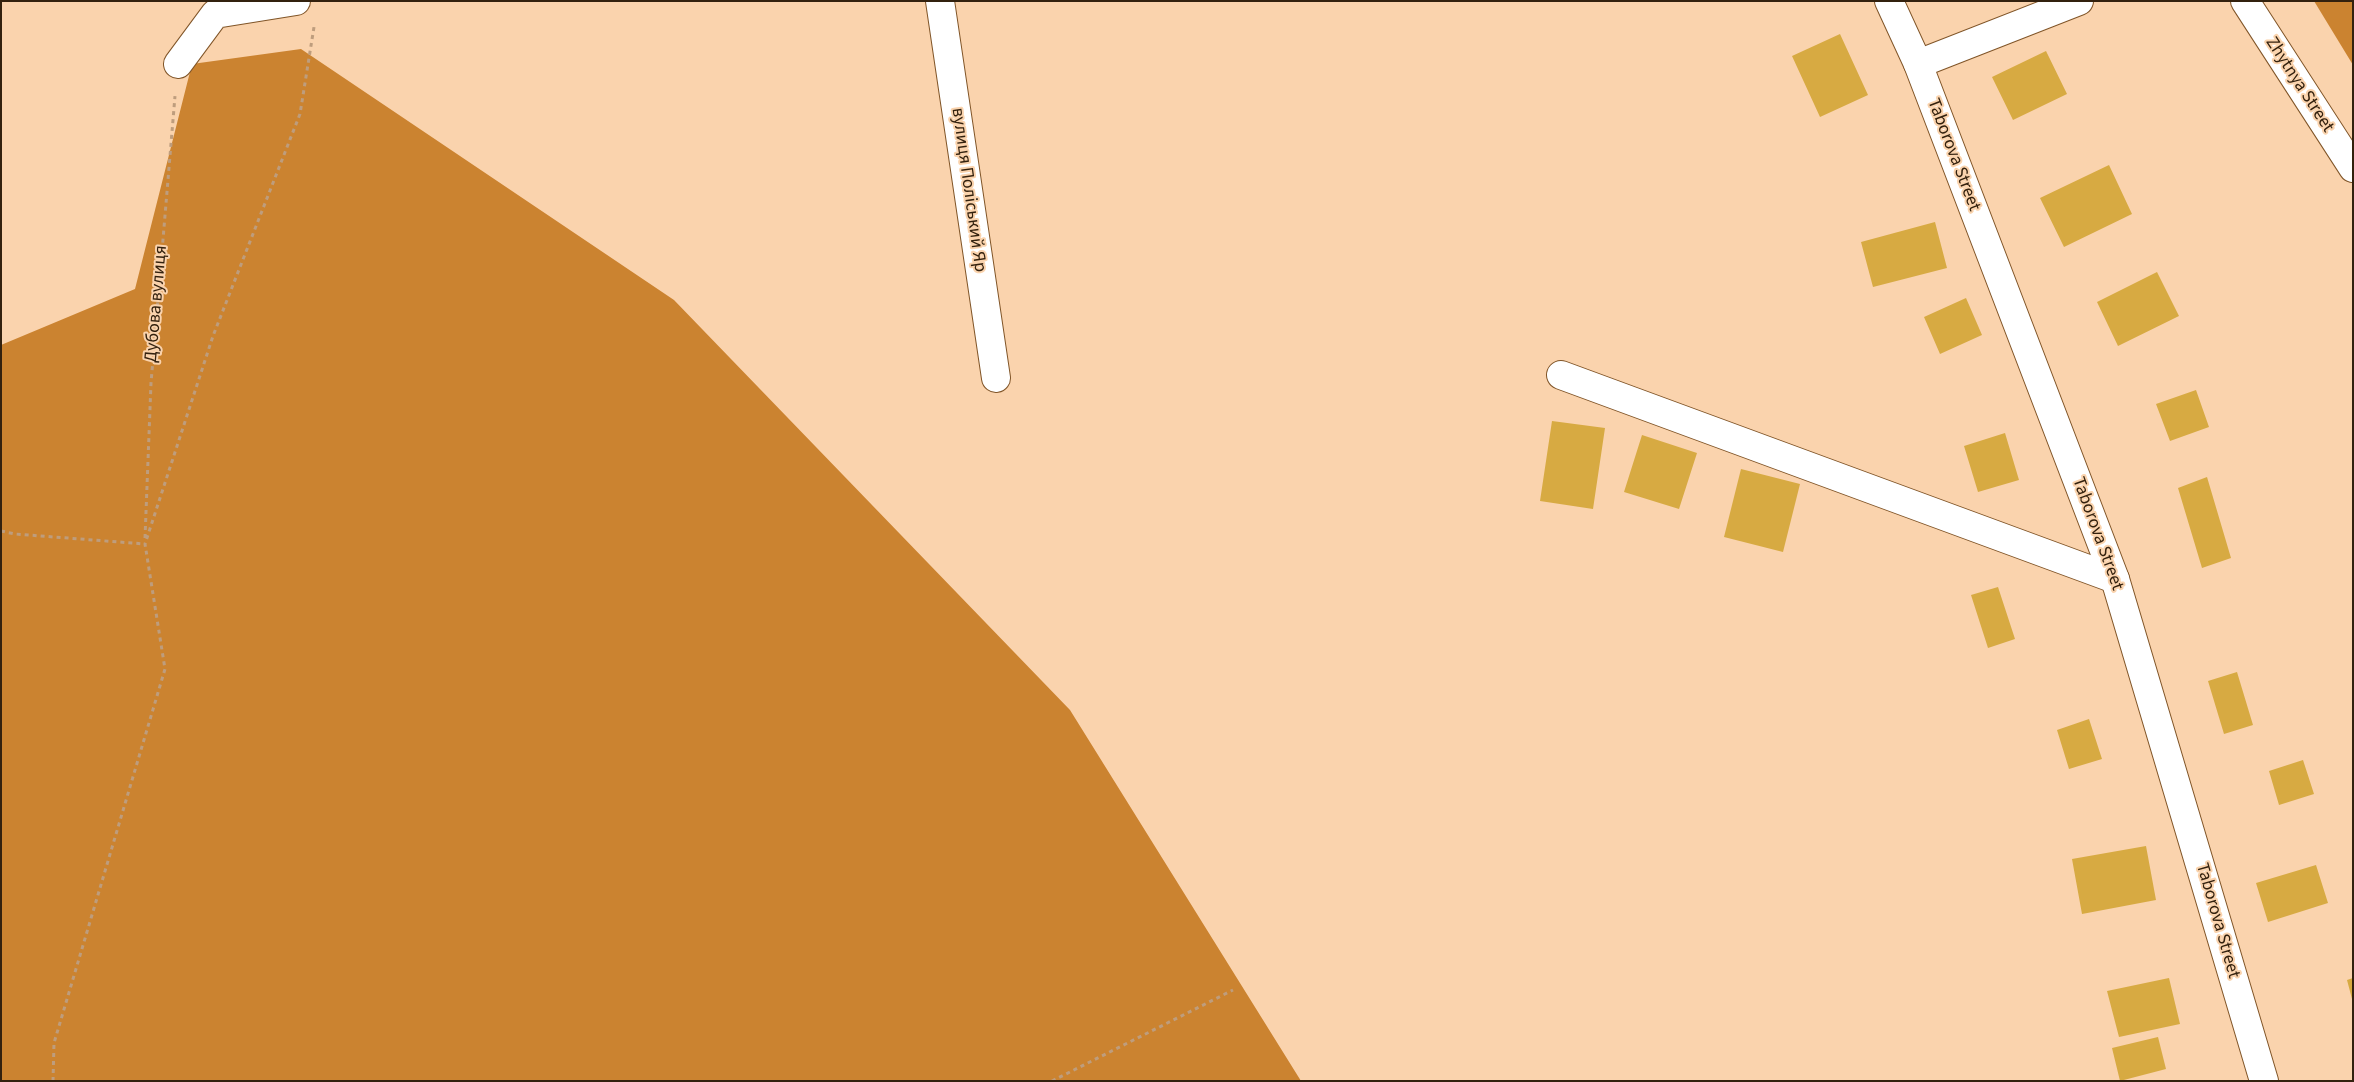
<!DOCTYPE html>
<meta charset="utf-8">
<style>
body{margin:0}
#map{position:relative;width:2354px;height:1082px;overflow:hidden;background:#fad3ad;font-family:"Source Sans 3",sans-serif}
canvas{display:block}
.frame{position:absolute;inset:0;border:2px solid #33210e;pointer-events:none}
</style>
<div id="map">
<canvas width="2354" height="1082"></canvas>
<div class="frame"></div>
</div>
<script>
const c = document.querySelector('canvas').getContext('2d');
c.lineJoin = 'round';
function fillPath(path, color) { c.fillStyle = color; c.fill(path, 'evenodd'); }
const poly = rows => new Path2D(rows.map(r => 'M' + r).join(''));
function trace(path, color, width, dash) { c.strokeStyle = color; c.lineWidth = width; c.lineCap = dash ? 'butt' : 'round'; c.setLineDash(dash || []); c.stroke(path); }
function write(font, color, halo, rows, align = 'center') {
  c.font = font + ' "Source Sans 3",sans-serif'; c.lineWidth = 4; c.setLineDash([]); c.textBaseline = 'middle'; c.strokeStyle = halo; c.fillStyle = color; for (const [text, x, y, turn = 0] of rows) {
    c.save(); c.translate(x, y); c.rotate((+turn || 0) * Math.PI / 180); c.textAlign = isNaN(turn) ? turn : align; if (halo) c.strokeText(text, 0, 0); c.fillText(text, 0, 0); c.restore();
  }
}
fillPath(poly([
 [2314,1,2353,1,2353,65],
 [301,49,674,300,1070,710,1301,1081,1,1081,1,345,135,289,192,64]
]), '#cb8330');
fillPath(poly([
 [1840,34,1868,95,1820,117,1792,56],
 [2046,51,2067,94,2013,120,1992,77],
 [2109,165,2132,214,2064,247,2040,198],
 [1935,222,1947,268,1873,287,1861,242],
 [2157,272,2179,316,2118,346,2097,302],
 [1966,298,1982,335,1940,354,1924,317],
 [2196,390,2209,427,2170,441,2156,404],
 [1552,421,1605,428,1593,509,1540,501],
 [2005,433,2019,480,1978,492,1964,446],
 [1642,435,1697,453,1679,509,1624,492],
 [1741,469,1800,484,1783,552,1724,537],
 [2207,477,2231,558,2202,568,2178,488],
 [1998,587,2015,639,1988,648,1971,595],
 [2237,672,2253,725,2224,734,2208,681],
 [2089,719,2102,759,2069,769,2057,730],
 [2303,760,2314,794,2279,805,2269,771],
 [2146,846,2156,900,2082,914,2072,859],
 [2316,865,2328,903,2268,922,2256,883],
 [2169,978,2180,1024,2119,1037,2107,991],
 [2353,978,2353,999,2352,999,2347,980],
 [2158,1037,2166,1069,2120,1081,2112,1048]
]), '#d7aa42');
const street = poly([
 [940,1,996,378],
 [2245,1,2353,168],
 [178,64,215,14,296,1],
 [1918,64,2079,1],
 [1561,375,2115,579]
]);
const secondary = poly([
 [1889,1,1918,64,2115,579,2264,1081]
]);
trace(street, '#805528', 30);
trace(secondary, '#805528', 30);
trace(poly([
 [1,531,15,534,145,544],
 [145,538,151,383,175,96],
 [53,1081,54,1043,165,669,145,544,213,336,300,114,314,27],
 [1052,1081,1233,990]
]), '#be9d7d', 3, [4, 4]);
trace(street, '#fff', 28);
trace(secondary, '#fff', 28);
write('18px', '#33210e', '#fad3ad', [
 ["Zhytnya Street",2299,85,57],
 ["Taborova Street",1953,155,69],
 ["вулиця Поліський Яр",968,190,82],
 ["Дубова вулиця",157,304,-85],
 ["Taborova Street",2097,534,70],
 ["Taborova Street",2217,921,74]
]);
</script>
